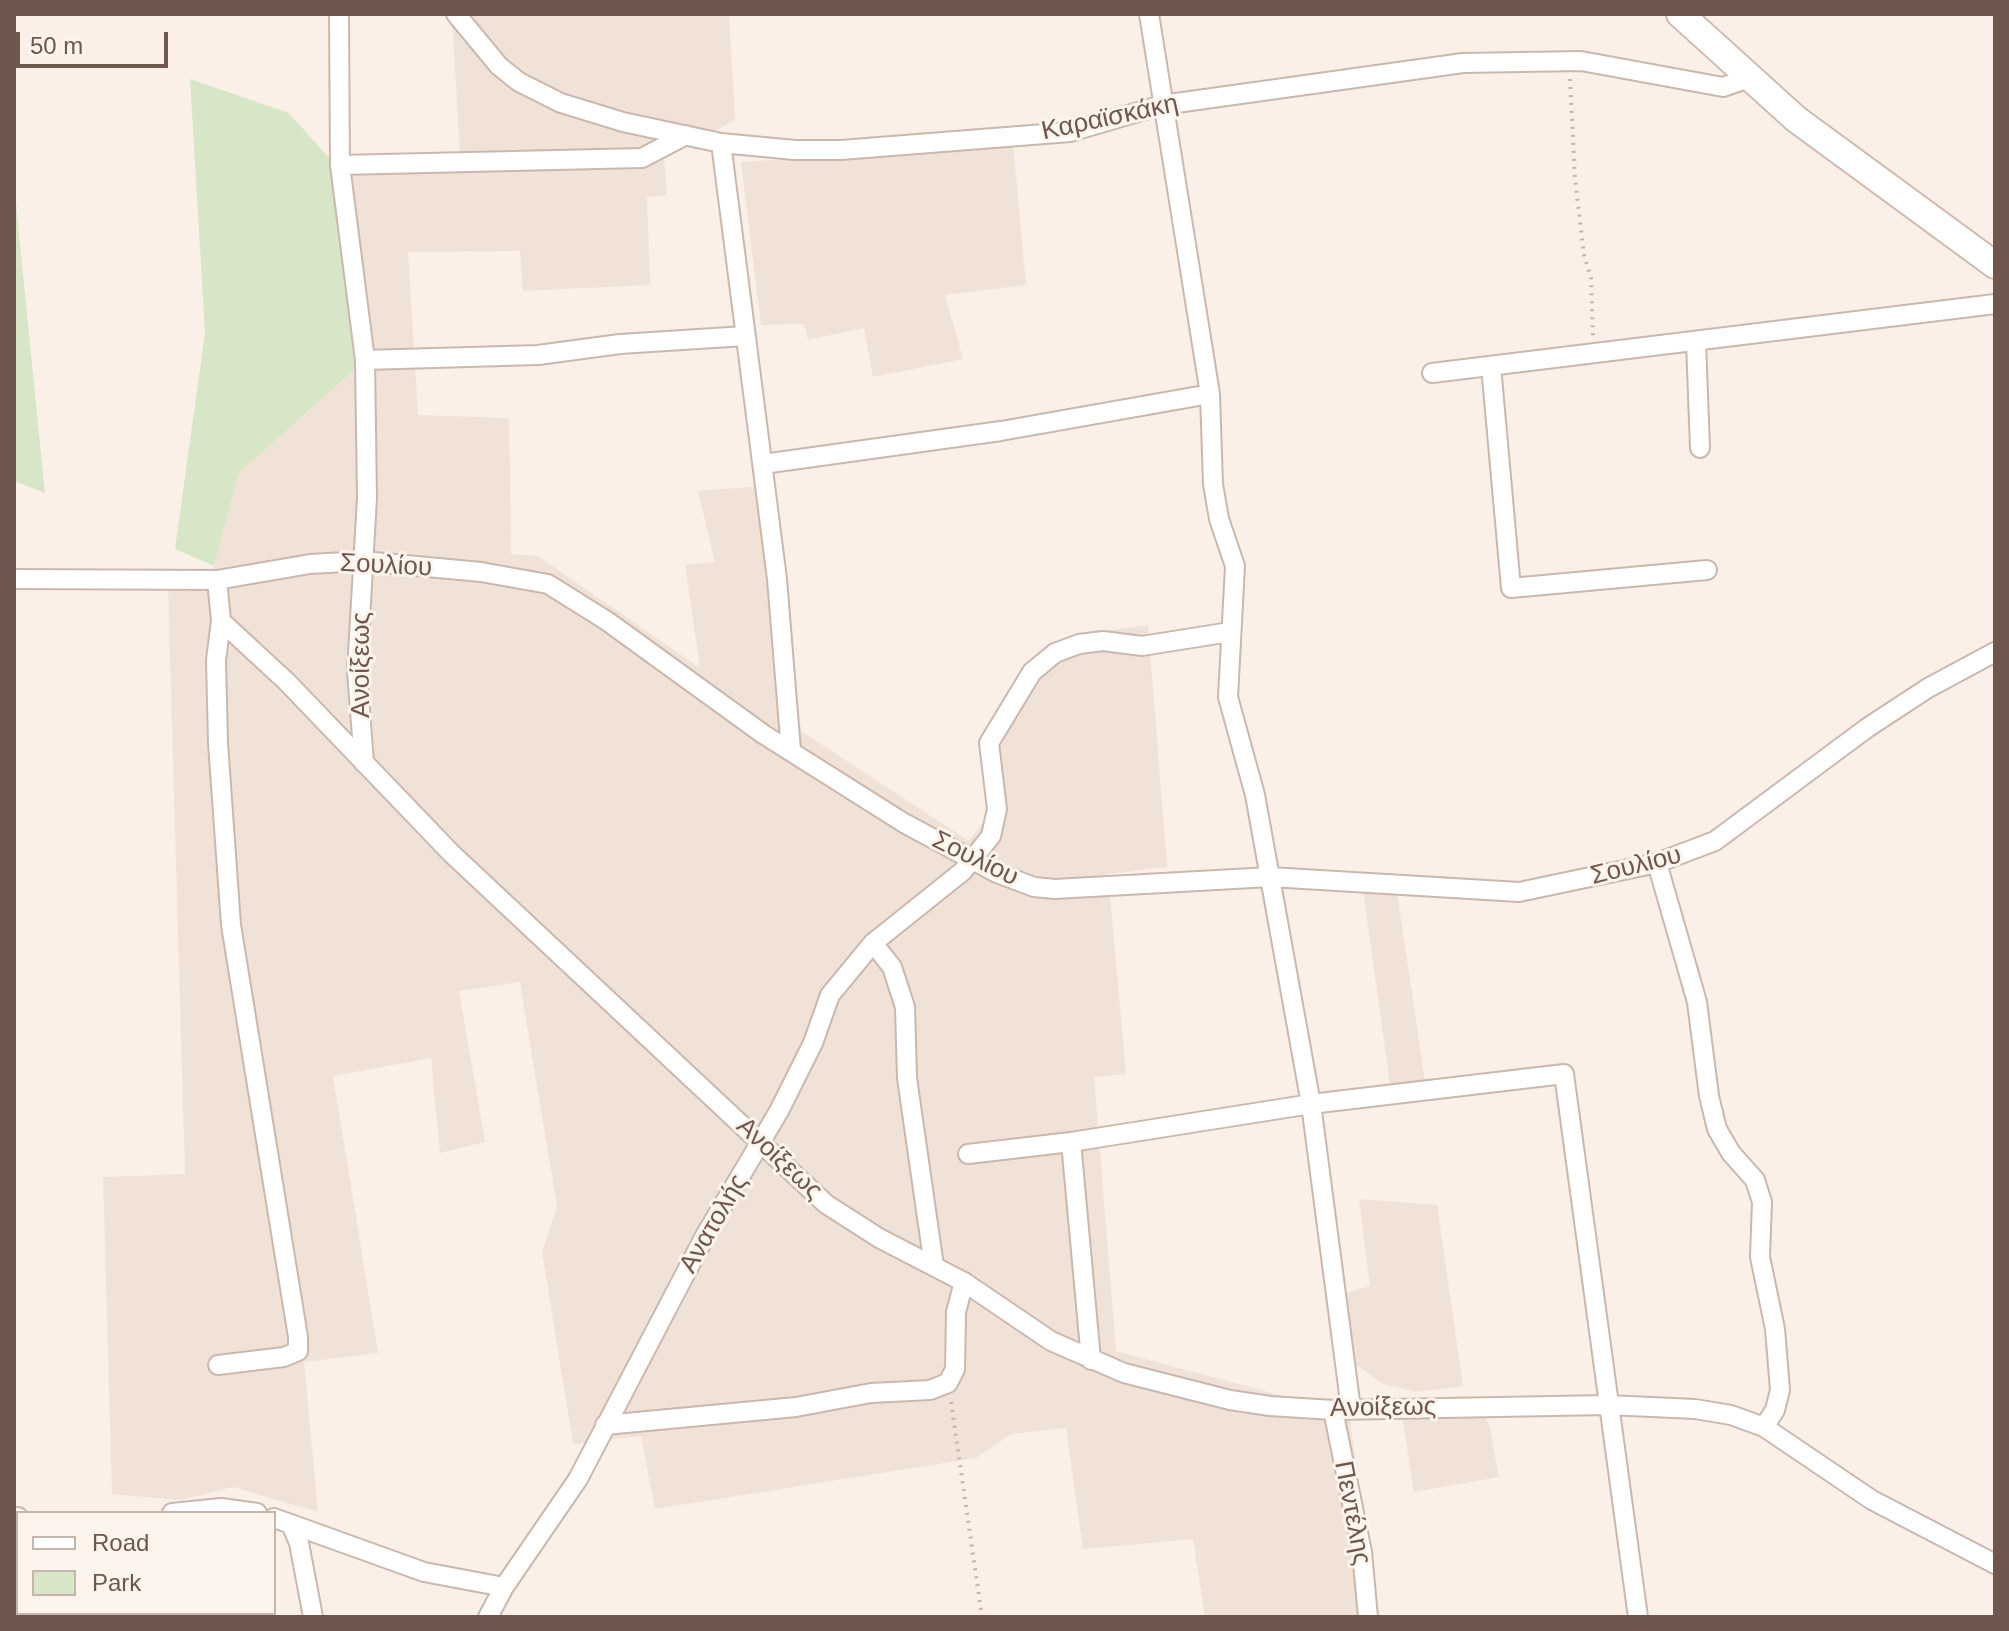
<!DOCTYPE html>
<meta charset="utf-8">
<style>
body{margin:0}
#map{position:relative;width:2009px;height:1631px;overflow:hidden;background:#faf0e7;font-family:Helvetica,sans-serif}
canvas{display:block}
.frame{position:absolute;inset:0;border:16px solid #70574e;pointer-events:none}
.legend{position:absolute;left:16px;top:1511px;width:260px;height:104px;box-sizing:border-box;background:#fdf5ed;border:2px solid #c5b6ad;margin:0;padding:10px 14px;list-style:none;font-size:24px;color:#70574e}
.legend li{display:flex;align-items:center;gap:16px;height:40px}
.legend b{width:40px;border:2px solid #c5b6ad}
.scale{position:absolute;left:16px;top:32px;width:152px;height:36px;box-sizing:border-box;border:4px solid #70574e;border-top:0;padding-left:10px;font-size:24px;line-height:28px;white-space:nowrap;color:#70574e;-webkit-text-stroke:6px #fdf5ed;paint-order:stroke}
</style>
<div id="map">
<canvas width="2009" height="1631"></canvas>
<div class="frame"></div>
<ul class="legend">
<li><b style="height:10px;background:#fff"></b>Road</li>
<li><b style="height:22px;background:#d7e6c7"></b>Park</li>
</ul>
<div class="scale">50 m</div>
</div>
<script>
const c = document.querySelector('canvas').getContext('2d');
c.lineJoin = 'round';
function fillPath(path, color) { c.fillStyle = color; c.fill(path, 'evenodd'); }
const poly = rows => new Path2D(rows.map(r => 'M' + r).join(''));
function trace(path, color, width, dash) { c.strokeStyle = color; c.lineWidth = width; c.lineCap = dash ? 'butt' : 'round'; c.setLineDash(dash || []); c.stroke(path); }
function write(font, color, halo, rows, align = 'center') {
  c.font = font + ' Helvetica,sans-serif'; c.lineWidth = 6; c.setLineDash([]); c.textBaseline = 'middle'; c.strokeStyle = halo; c.fillStyle = color; for (const [text, x, y, turn = 0] of rows) {
    c.save(); c.translate(x, y); c.rotate((+turn || 0) * Math.PI / 180); c.textAlign = isNaN(turn) ? turn : align; if (halo) c.strokeText(text, 0, 0); c.fillText(text, 0, 0); c.restore();
  }
}
fillPath(poly([
 [455,14,729,14,735,120,664,159,667,195,647,197,650,285,523,291,520,251,408,252,418,415,509,418,511,554,538,556,700,668,685,565,715,562,698,491,775,485,801,731,969,841,986,819,985,734,1032,661,1055,643,1097,632,1148,625,1167,867,1108,874,1126,1074,1094,1077,1116,1351,1283,1396,1347,1399,1377,1617,1205,1617,1193,1539,1083,1549,1066,1428,1011,1434,976,1458,655,1509,641,1436,573,1444,542,1252,557,1206,520,982,459,991,485,1142,440,1153,431,1058,333,1076,378,1353,304,1362,318,1512,233,1487,180,1500,112,1494,103,1177,185,1174,168,586,208,588,239,473,355,369,330,159,460,155,452,18],
 [1013,144,1026,285,945,295,963,359,873,377,864,328,808,340,804,324,761,325,741,162],
 [1363,890,1397,892,1426,1089,1391,1091],
 [1359,1199,1437,1205,1463,1386,1416,1392,1383,1384,1355,1364,1346,1293,1370,1286],
 [1483,1412,1489,1424,1499,1477,1414,1492,1402,1415],
 [77,1613,183,1613,184,1617,77,1617]
]), '#f0e2d6');
fillPath(poly([
 [190,79,289,113,330,159,355,369,239,473,214,566,175,549,205,333],
 [14,181,20,243,45,493,14,481]
]), '#d7e6c7');
const street = poly([
 [339,14,340,165,365,360,367,498,357,671,364,763],
 [456,14,499,66,519,82,561,103,623,122,721,143,795,150,841,150,1070,132,1162,105,1463,63,1581,61,1723,87,1749,78],
 [1149,14,1210,394,1213,484,1219,519,1235,566,1228,697,1255,795,1311,1104,1564,1074,1638,1617],
 [721,143,777,579,791,751],
 [340,165,642,158,686,135],
 [1696,342,1700,448],
 [365,360,538,355,620,344,745,336],
 [1491,366,1511,588,1707,570],
 [1432,373,1995,304],
 [763,464,1001,431,1210,394],
 [14,579,217,580,310,564,363,561,481,572,548,584,607,621,763,734,904,823,997,873,1034,887,1055,889,1270,877,1519,892,1657,863,1715,841,1867,728,1928,688,1995,652],
 [217,580,221,621,216,660,218,743,231,925,298,1337,298,1351,284,1357,218,1365],
 [221,621,287,682,451,853,826,1204,879,1238,964,1282,1051,1341,1124,1373,1230,1400,1270,1406,1333,1410,1607,1405,1695,1409,1731,1415,1764,1427,1872,1500,1995,1564],
 [1657,863,1697,1002,1709,1096,1717,1129,1731,1153,1755,1180,1762,1202,1760,1257,1775,1329,1780,1390,1775,1410,1764,1427],
 [873,943,892,967,905,1007,907,1078,934,1266],
 [1071,1142,1311,1104,1351,1409],
 [968,1154,1071,1142,1091,1360],
 [1333,1410,1362,1552,1368,1617],
 [605,1425,796,1407,871,1393,930,1390,948,1383,955,1369,956,1312,964,1282],
 [172,1513,221,1508,257,1513],
 [14,1517,18,1517],
 [274,1518,424,1572,504,1587],
 [291,1524,299,1543,313,1617],
 [488,1617,504,1587,578,1479,706,1234,779,1111,813,1043,830,995,873,943,963,871,991,836,997,809,989,743,1032,672,1055,653,1079,644,1103,641,1142,646,1230,632]
]);
const secondary = poly([
 [1680,14,1796,119,1995,265]
]);
trace(street, '#cab8ae', 22);
trace(secondary, '#ceb9af', 30);
trace(poly([
 [1570,79,1575,179,1584,255,1591,278,1593,337],
 [951,1402,982,1617]
]), '#d0b1a5', 4, [2, 6]);
trace(street, '#fff', 18);
trace(secondary, '#fff', 26);
write('26px', '#70574e', '#fdf5ed', [
 ["Καραϊσκάκη",1110,118,-12],
 ["Σουλίου",386,566,3],
 ["Ανοίξεως",362,665,-90],
 ["Σουλίου",975,859,26],
 ["Σουλίου",1636,866,-14],
 ["Ανοίξεως",779,1159,43],
 ["Ανατολής",714,1224,-60],
 ["Ανοίξεως",1383,1408,-1],
 ["Πεντέλης",1352,1513,79]
]);
</script>
